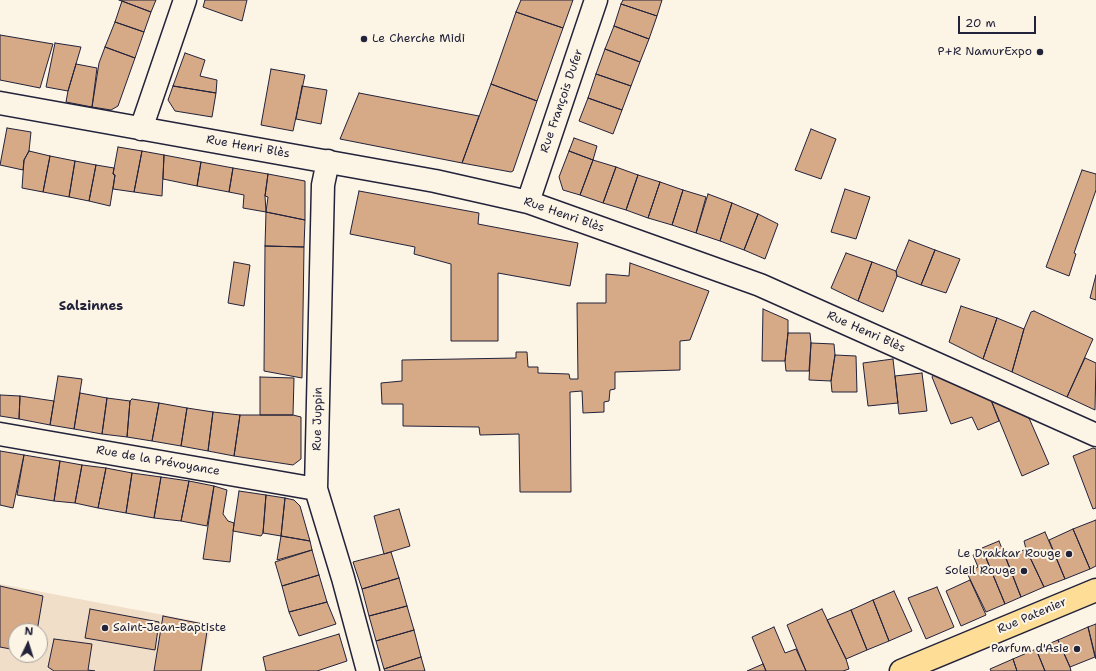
<!DOCTYPE html>
<meta charset="utf-8">
<style>
body{margin:0}
#map{position:relative;width:1096px;height:671px;overflow:hidden;background:#fcf5e5;font-family:"Shantell Sans",sans-serif}
canvas{display:block}
.north{position:absolute;left:8px;top:623px;width:40px;height:40px;box-sizing:border-box;background:#fcf5e5;border:1px solid #a5a1a1;border-radius:50%;rotate:4deg;font-size:11px;font-weight:700;line-height:16px;text-align:center;color:#22223b}
.north::after{content:'';display:block;margin:auto;width:14px;height:18px;background:#22223b;clip-path:polygon(50% 0,100% 100%,50% 72%,0 100%)}
.scale{position:absolute;left:958px;top:16px;width:78px;height:18px;box-sizing:border-box;border:2px solid #22223b;border-top:0;padding-left:5px;font-size:12px;line-height:14px;white-space:nowrap;color:#22223b;-webkit-text-stroke:3px #fcf5e5;paint-order:stroke}
</style>
<div id="map">
<canvas width="1096" height="671"></canvas>
<div class="north">N</div>
<div class="scale">20 m</div>
</div>
<script>
const c = document.querySelector('canvas').getContext('2d');
c.lineJoin = 'round';
function fillPath(path, color) { c.fillStyle = color; c.fill(path, 'evenodd'); }
const poly = rows => new Path2D(rows.map(r => 'M' + r).join(''));
function trace(path, color, width, dash) { c.strokeStyle = color; c.lineWidth = width; c.lineCap = dash ? 'butt' : 'round'; c.setLineDash(dash || []); c.stroke(path); }
function write(font, color, halo, rows, align = 'center') {
  c.font = font + ' "Shantell Sans",sans-serif'; c.lineWidth = 4; c.setLineDash([]); c.textBaseline = 'middle'; c.strokeStyle = halo; c.fillStyle = color; for (const [text, x, y, turn = 0] of rows) {
    c.save(); c.translate(x, y); c.rotate((+turn || 0) * Math.PI / 180); c.textAlign = isNaN(turn) ? turn : align; if (halo) c.strokeText(text, 0, 0); c.fillText(text, 0, 0); c.restore();
  }
}
fillPath(poly([
 [0,584,211,624,202,671,0,671],
 [16,631,40,631,40,655,16,655]
]), '#f1dec9');
const building = poly([
 [119,0,156,0,151,12,119,0],
 [205,0,247,0,242,21,203,7,205,0],
 [521,0,573,0,563,28,516,12,521,0],
 [623,0,662,0,657,16,621,4,623,0],
 [122,1,151,12,144,32,115,22,122,1],
 [621,4,657,16,649,39,614,26,621,4],
 [516,12,563,28,537,101,491,84,516,12],
 [115,22,144,32,135,58,105,47,115,22],
 [614,26,649,39,640,62,605,49,614,26],
 [0,35,53,44,40,88,0,80,0,35],
 [55,43,81,47,68,91,46,87,55,43],
 [105,47,135,58,118,106,111,110,92,107,99,63,105,47],
 [605,49,640,62,631,86,596,74,605,49],
 [185,53,205,60,200,76,217,80,216,93,173,86,185,53],
 [76,64,97,68,92,107,66,102,68,91,76,64],
 [271,69,305,75,293,131,261,125,271,69],
 [596,74,631,86,622,110,588,98,596,74],
 [491,84,537,101,513,171,511,172,462,163,491,84],
 [173,86,216,93,212,117,175,111,168,100,173,86],
 [302,86,327,90,321,124,296,119,302,86],
 [359,93,479,116,462,163,340,139,359,93],
 [588,98,622,110,613,134,579,121,588,98],
 [7,128,31,132,29,151,24,160,23,170,0,165,7,128],
 [811,129,836,139,821,179,795,170,811,129],
 [574,138,597,146,593,160,569,151,574,138],
 [118,147,142,151,134,192,113,189,115,175,113,174,118,147],
 [29,151,50,156,43,192,22,188,24,160,29,151],
 [142,151,164,155,162,196,134,192,142,151],
 [569,151,593,160,580,195,563,190,559,177,569,151],
 [164,155,201,162,197,186,163,179,164,155],
 [50,156,75,161,69,197,43,192,50,156],
 [593,160,616,167,603,203,580,195,593,160],
 [75,161,96,165,89,201,69,197,75,161],
 [201,162,233,168,229,192,197,186,201,162],
 [96,165,114,168,113,174,115,175,110,206,89,201,96,165],
 [616,167,638,175,626,210,603,203,616,167],
 [233,168,268,174,265,196,268,197,266,212,243,208,244,195,229,192,233,168],
 [1082,170,1096,174,1096,190,1074,253,1076,254,1069,276,1046,267,1082,170],
 [268,174,305,181,305,220,266,212,265,196,268,174],
 [638,175,660,182,648,218,626,210,638,175],
 [660,182,683,190,672,225,648,218,660,182],
 [845,189,870,197,856,239,831,232,845,189],
 [683,190,706,197,696,233,672,225,683,190],
 [359,191,479,213,478,224,578,243,570,286,498,273,498,341,451,341,451,264,414,254,415,247,350,234,359,191],
 [708,194,732,203,720,241,696,233,708,194],
 [732,203,758,214,744,250,720,241,732,203],
 [266,212,305,220,304,247,265,246,266,212],
 [758,214,778,224,765,259,744,250,758,214],
 [909,240,935,250,921,285,897,276,896,271,909,240],
 [265,246,304,247,302,378,264,371,265,246],
 [935,250,960,259,946,293,921,285,935,250],
 [846,253,872,262,858,301,831,288,846,253],
 [234,262,250,265,244,306,228,303,234,262],
 [872,262,896,271,897,276,883,312,858,301,872,262],
 [630,263,709,291,690,340,680,341,680,370,615,372,615,389,610,390,609,401,604,402,604,412,583,413,582,391,570,392,571,492,520,492,519,434,480,435,479,427,403,426,403,404,382,404,381,383,402,381,402,360,516,358,516,352,527,352,528,367,538,367,538,373,569,374,570,379,578,379,577,303,606,303,606,274,629,276,630,263],
 [1096,275,1096,300,1090,298,1096,275],
 [961,306,997,318,983,359,949,342,961,306],
 [763,309,788,320,788,333,785,361,762,361,763,309],
 [1034,311,1093,339,1067,397,1012,372,1024,329,1031,312,1034,311],
 [997,318,1024,329,1012,372,983,359,997,318],
 [788,333,810,333,811,343,809,371,786,371,785,361,788,333],
 [811,343,834,344,835,355,831,381,809,380,811,343],
 [835,355,856,356,857,392,832,392,831,381,835,355],
 [1085,358,1096,363,1095,410,1067,397,1085,358],
 [893,359,898,403,868,406,863,363,893,359],
 [922,373,927,411,899,414,895,376,922,373],
 [934,374,991,400,999,421,978,430,972,417,951,424,932,377,934,374],
 [58,376,82,379,74,429,50,425,58,376],
 [260,377,294,378,293,415,260,415,260,377],
 [80,393,107,398,102,434,74,429,80,393],
 [0,395,20,396,19,419,0,416,0,395],
 [20,396,54,401,50,425,19,419,20,396],
 [107,398,130,401,127,437,102,434,107,398],
 [132,399,159,403,152,441,127,437,130,401,132,399],
 [991,400,1029,418,1049,464,1022,476,991,400],
 [159,403,187,408,181,446,152,441,159,403],
 [187,408,213,412,208,451,181,446,187,408],
 [213,412,240,415,234,456,208,451,213,412],
 [240,415,293,415,301,417,301,459,293,465,234,456,240,415],
 [1093,448,1096,449,1096,508,1093,509,1073,456,1093,448],
 [0,451,24,455,13,508,0,505,0,451],
 [24,455,60,461,54,501,17,495,24,455],
 [60,461,82,465,75,503,54,501,60,461],
 [82,465,106,468,98,508,75,503,82,465],
 [106,468,132,473,126,513,98,508,106,468],
 [132,473,161,477,154,518,126,513,132,473],
 [161,477,189,481,181,521,154,518,161,477],
 [189,481,214,486,207,526,181,521,189,481],
 [214,486,227,490,223,514,228,521,234,523,230,562,203,559,214,486],
 [239,491,266,495,263,533,261,536,233,531,239,491],
 [266,495,285,498,281,536,263,533,266,495],
 [285,498,294,500,300,506,310,541,281,536,285,498],
 [399,509,410,546,384,554,374,516,399,509],
 [1096,520,1096,566,1090,569,1073,529,1096,520],
 [1073,529,1090,569,1065,579,1049,540,1073,529],
 [1045,532,1065,579,1044,587,1026,549,1024,541,1045,532],
 [281,536,310,541,312,550,277,560,281,536],
 [999,541,1021,597,1005,604,982,548,999,541],
 [1026,549,1044,587,1021,597,1006,558,1026,549],
 [312,550,319,575,282,586,275,562,312,550],
 [983,551,1005,604,986,612,967,573,978,567,973,555,983,551],
 [391,552,399,578,362,589,353,562,391,552],
 [319,575,327,602,289,612,282,586,319,575],
 [399,578,407,606,369,616,362,589,399,578],
 [970,580,986,615,961,626,946,591,970,580],
 [0,586,43,596,37,631,16,631,16,650,0,647,0,586],
 [937,587,954,627,926,639,908,598,937,587],
 [894,591,912,631,889,641,873,600,894,591],
 [873,600,889,641,867,650,851,610,873,600],
 [327,602,336,624,299,636,289,612,327,602],
 [407,606,414,630,376,641,369,616,407,606],
 [90,609,159,622,155,650,85,638,90,609],
 [822,609,846,659,849,669,843,671,806,671,787,625,822,609],
 [851,610,867,650,846,659,827,620,851,610],
 [163,616,208,625,201,671,154,671,163,616],
 [1096,624,1096,659,1088,627,1096,624],
 [774,627,785,653,796,649,806,671,766,671,752,637,774,627],
 [1088,627,1095,657,1070,667,1058,640,1088,627],
 [414,630,421,657,384,669,376,641,414,630],
 [339,634,347,661,317,671,266,671,263,657,339,634],
 [54,639,92,644,88,670,95,671,54,671,48,667,54,639],
 [1058,640,1070,667,1071,671,1045,671,1036,649,1058,640],
 [1036,649,1045,671,1017,671,1013,659,1036,649],
 [421,657,425,671,385,671,384,669,421,657],
 [1013,659,1017,671,991,671,990,669,1013,659],
 [763,664,766,671,747,671,763,664]
]);
fillPath(building, '#d6a987');
trace(building, '#22223b', 1);
const street = poly([
 [0,103,435,181,528,202,760,285,1096,435],
 [141,129,185,0],
 [328,161,323,185,316,489,343,578,368,671],
 [528,202,596,0],
 [0,434,316,489]
]);
const primary = poly([
 [901,671,1096,590]
]);
trace(street, '#22223b', 25);
trace(primary, '#22223b', 25);
trace(street, '#fcf5e5', 22);
trace(primary, '#fedd96', 22);
for (const [x, y, r, color] of [
 [364,39,4,"#22223b"],
 [1040,52,4,"#22223b"],
 [1069,554,4,"#22223b"],
 [1024,571,4,"#22223b"],
 [105,628,4,"#22223b"],
 [1077,649,4,"#22223b"]
]) { const dot = new Path2D(); dot.arc(x, y, r, 0, 2 * Math.PI); c.fillStyle = color; c.fill(dot); trace(dot, '#fcf5e5', 1.5); }
write('12px', '#22223b', '#fcf5e5', [
 ["Le Cherche Midi",372,39,"left"],
 ["P+R NamurExpo",1032,52],
 ["Le Drakkar Rouge",1061,554],
 ["Soleil Rouge",1016,571],
 ["Saint-Jean-Baptiste",113,628,"left"],
 ["Parfum d'Asie",1069,649]
], 'right');
write('12px', '#22223b', '#fcf5e5', [
 ["Rue François Dufer",562,101,-71],
 ["Rue Henri Blès",248,147,10],
 ["Rue Henri Blès",564,215,19],
 ["Rue Henri Blès",866,332,24],
 ["Rue Juppin",318,419,-89],
 ["Rue de la Prévoyance",158,461,10],
 ["Rue Patenier",1032,616,-23]
]);
write('bold 13px', '#22223b', '#fcf5e5', [
 ["Salzinnes",91,307]
]);
</script>
